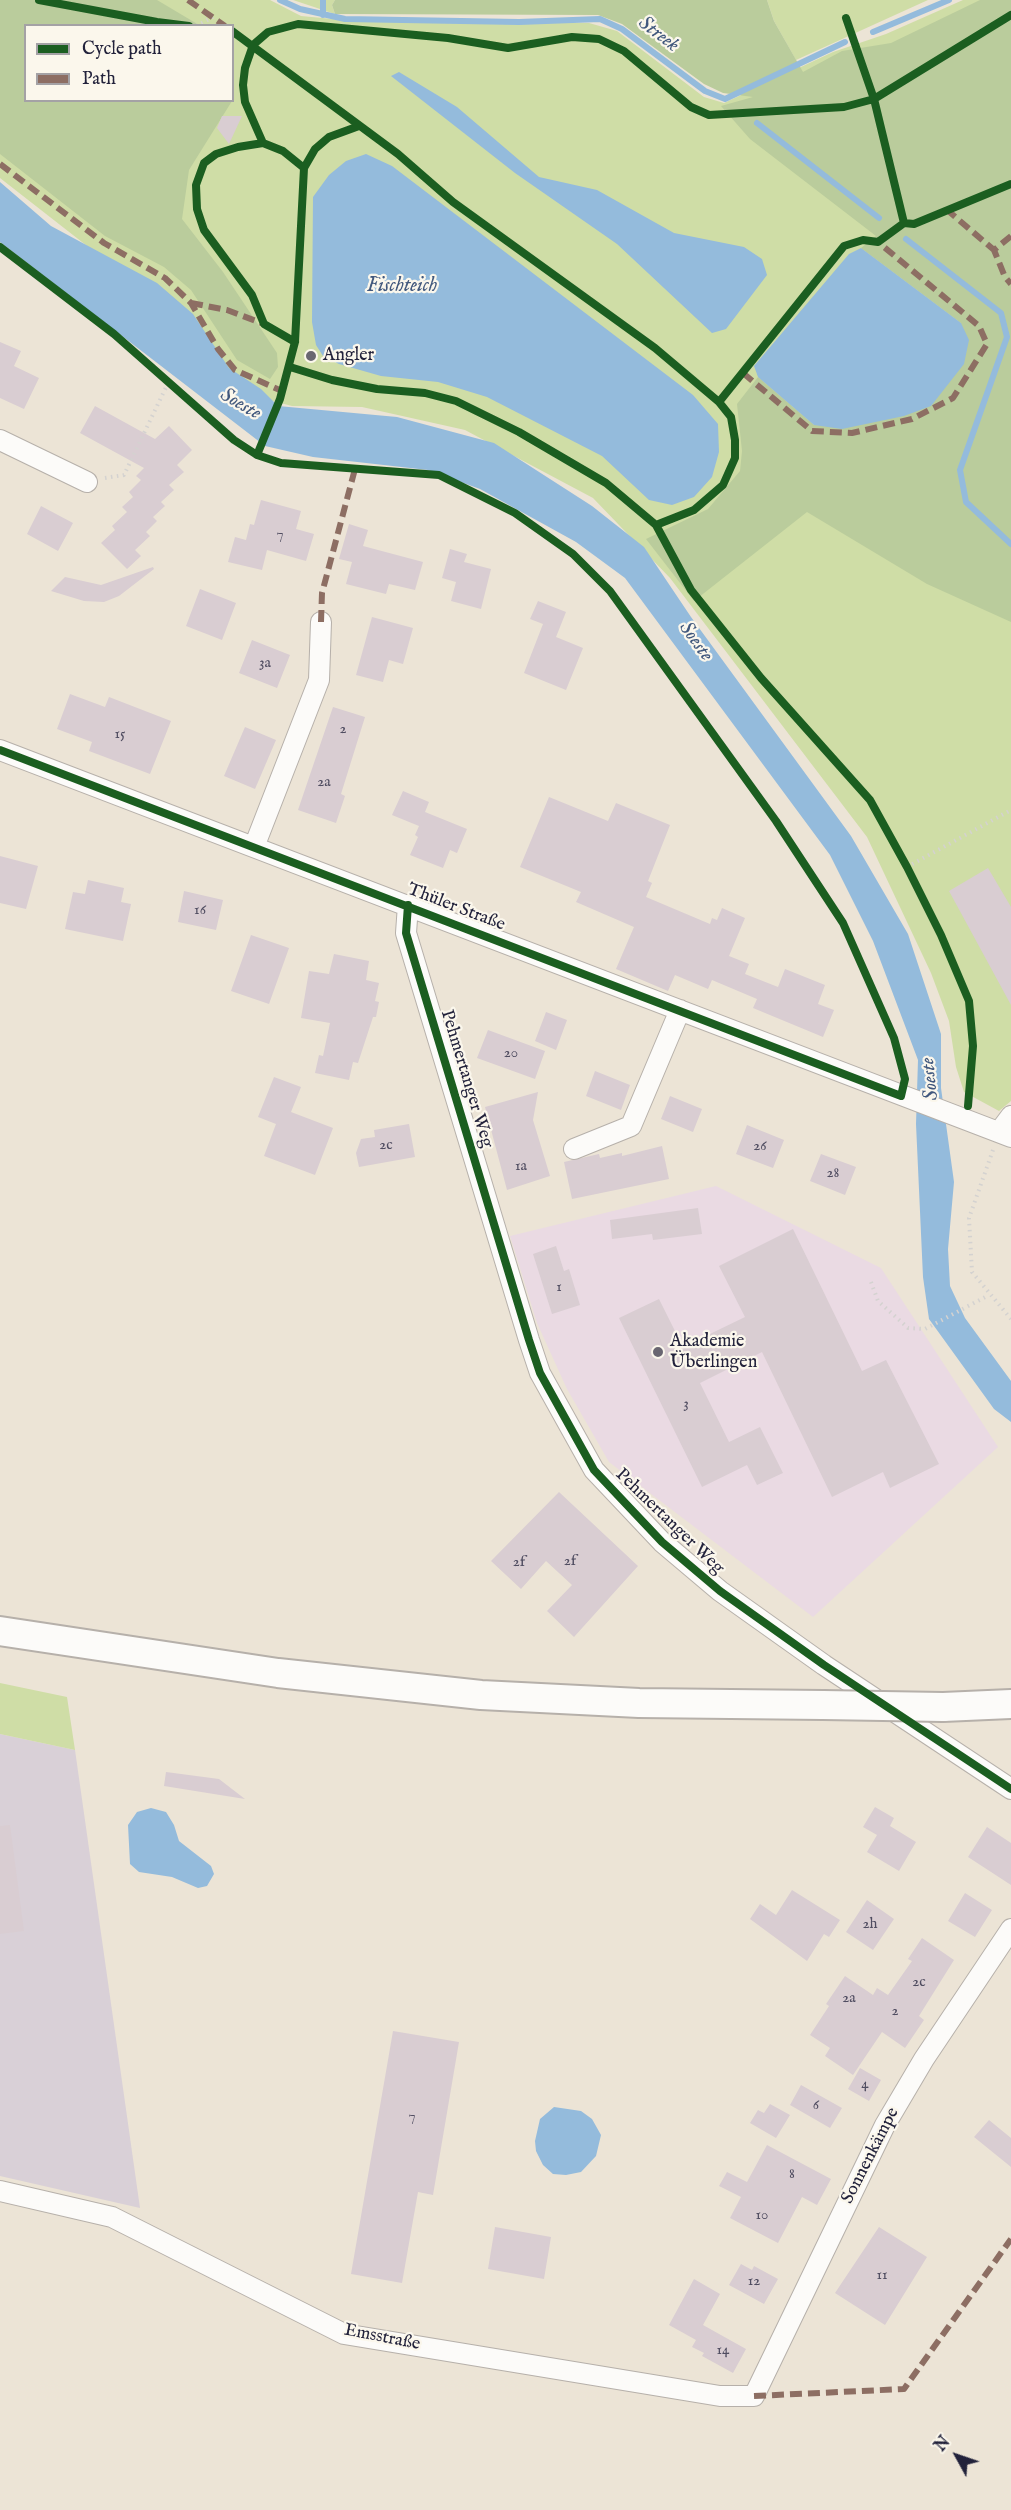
<!DOCTYPE html>
<meta charset="utf-8">
<style>
body{margin:0}
#map{position:relative;width:1011px;height:2510px;overflow:hidden;background:#ece4d6;font-family:"IM FELL English",serif}
canvas{display:block}
.legend{position:absolute;left:24px;top:24px;width:210px;height:78px;box-sizing:border-box;background:#fbf7ec;border:2px solid #a4a2a5;margin:0;padding:8px 10px;list-style:none;font-size:18px;color:#22223b}
.legend li{display:flex;align-items:center;gap:12px;height:30px}
.legend b{width:30px;border:2px solid #a4a2a5}
.north{position:absolute;left:927px;top:2426px;width:60px;height:60px;-webkit-text-stroke:4px #fbf7ec;paint-order:stroke;rotate:310deg;font-size:16px;font-weight:700;line-height:24px;text-align:center;color:#22223b}
.north::after{content:'';display:block;margin:auto;width:21px;height:27px;background:#22223b;clip-path:polygon(50% 0,100% 100%,50% 72%,0 100%)}
</style>
<div id="map">
<canvas width="1011" height="2510"></canvas>
<ul class="legend">
<li><b style="height:8px;background:#1b5e20"></b>Cycle path</li>
<li><b style="height:8px;background:#8d6e63"></b>Path</li>
</ul>
<div class="north">N</div>
</div>
<script>
const c = document.querySelector('canvas').getContext('2d');
c.lineJoin = 'round';
function fillPath(path, color) { c.fillStyle = color; c.fill(path, 'evenodd'); }
const poly = rows => new Path2D(rows.map(r => 'M' + r).join(''));
function trace(path, color, width, dash) { c.strokeStyle = color; c.lineWidth = width; c.lineCap = dash ? 'butt' : 'round'; c.setLineDash(dash || []); c.stroke(path); }
function write(font, color, halo, rows, align = 'center') {
  c.font = font + ' "IM FELL English",serif'; c.lineWidth = 4.5; c.setLineDash([]); c.textBaseline = 'middle'; c.strokeStyle = halo; c.fillStyle = color; for (const [text, x, y, turn = 0] of rows) {
    c.save(); c.translate(x, y); c.rotate((+turn || 0) * Math.PI / 180); c.textAlign = isNaN(turn) ? turn : align; if (halo) c.strokeText(text, 0, 0); c.fillText(text, 0, 0); c.restore();
  }
}
fillPath(poly([
 [716,1186,881,1268,998,1447,813,1617,609,1462,567,1389,537,1323,510,1236]
]), '#eadae3');
fillPath(poly([
 [0,1734,75,1750,140,2208,0,2176]
]), '#d9d0d7');
fillPath(poly([
 [0,0,270,0,301,16,344,20,589,23,617,31,704,97,724,103,833,52,886,34,963,0,1011,0,1011,1101,999,1111,964,1092,956,1067,949,1021,931,973,867,837,670,578,593,498,465,430,362,407,292,406,246,394,137,285,0,178],
 [26,26,232,26,232,100,26,100],
 [293,0,335,0,332,5,335,14],
 [767,0,928,0,796,60,774,21],
 [0,1683,67,1697,75,1750,0,1734]
]), '#cfdda6');
fillPath(poly([
 [0,0,157,0,199,25,26,26,26,100,232,101,189,170,182,219,223,272,277,353,278,367,270,379,237,360,191,290,164,267,105,236,0,154],
 [335,0,767,0,774,21,803,72,842,51,891,43,980,0,1011,0,1011,622,927,584,807,512,694,601,646,539,708,509,740,471,742,451,737,404,758,377,814,425,961,323,861,248,876,236,750,139,721,106,753,97,723,93,704,84,622,24,598,15,335,14,332,5]
]), '#bacc9c');
fillPath(poly([
 [399,72,457,107,539,177,597,190,674,233,744,247,762,259,767,275,726,329,712,333,617,244,515,173,391,76],
 [366,154,392,166,693,395,718,424,719,452,712,477,694,497,672,505,649,500,602,456,487,397,438,382,381,376,339,364,323,356,316,345,312,322,313,197,329,175,346,161],
 [0,182,51,226,157,283,193,314,229,368,261,389,278,406,397,417,494,443,592,506,644,547,691,617,851,836,908,934,941,1034,941,1088,954,1182,948,1249,950,1286,965,1318,1011,1381,1011,1422,994,1409,929,1319,923,1277,916,1124,918,1060,873,941,830,855,625,578,576,542,480,489,428,470,313,457,265,446,0,242],
 [861,248,961,323,969,340,964,364,931,406,904,416,842,429,814,425,758,377,754,366,849,254],
 [151,1808,166,1812,174,1825,179,1841,211,1866,214,1874,207,1886,198,1888,172,1877,139,1872,130,1864,128,1825,137,1812],
 [554,2107,581,2111,592,2119,601,2135,596,2156,581,2172,566,2175,553,2174,543,2165,536,2151,535,2141,540,2119]
]), '#94bbdc');
trace(poly([
 [280,0,300,9,345,19,519,22,600,19,622,29,705,91,725,99,845,42],
 [323,0,323,15],
 [873,32,949,0],
 [757,123,879,218],
 [906,239,1001,313,1007,337,960,470,966,502,1011,544]
]), '#94bbdc', 6);
fillPath(poly([
 [222,116,242,116,229,144,217,128],
 [0,342,21,351,14,366,39,378,24,409,0,398],
 [95,406,155,439,169,426,192,450,177,465,184,472,169,485,174,490,161,502,165,506,153,517,157,521,146,532,150,536,135,550,141,556,127,569,101,543,115,530,112,526,127,512,122,507,133,497,129,492,141,480,136,476,144,468,80,433],
 [261,500,301,511,296,529,314,534,306,561,267,550,262,570,228,562,235,537,246,540,250,524,254,525],
 [41,506,73,523,58,551,27,534],
 [349,524,368,530,363,546,423,562,415,590,389,584,386,594,346,584,352,562,339,559],
 [450,549,467,554,464,562,491,569,481,609,451,601,456,582,442,578],
 [153,567,154,569,119,596,104,602,84,601,51,591,65,577,101,585],
 [200,589,236,603,222,640,186,626],
 [538,601,566,612,556,637,583,648,566,690,524,673,543,624,530,619],
 [372,617,413,628,403,664,389,660,383,682,356,675],
 [252,640,290,655,277,688,239,673],
 [70,694,105,707,109,697,171,721,150,774,89,751,92,742,57,729],
 [333,707,365,717,341,794,345,796,336,823,298,810],
 [245,727,276,740,255,789,224,776],
 [403,791,429,802,425,812,467,829,457,853,450,850,443,868,410,855,418,837,415,835,419,826,392,815],
 [549,797,608,821,616,803,670,825,648,881,652,883,646,897,710,924,712,918,717,920,722,908,745,918,729,956,749,964,745,974,778,987,785,969,825,985,818,1004,834,1010,823,1037,753,1008,757,999,712,980,708,989,675,975,668,991,616,969,634,927,576,902,581,892,520,867],
 [0,856,38,866,26,909,0,903],
 [988,868,1011,907,1011,1005,949,891],
 [88,880,124,888,121,902,131,904,123,941,65,929,73,892,85,894],
 [184,891,223,900,216,930,178,922],
 [251,935,289,948,269,1004,231,991],
 [334,954,369,961,366,980,379,983,375,1001,379,1002,376,1017,373,1017,358,1063,353,1062,349,1080,315,1073,319,1055,323,1056,330,1023,301,1018,309,971,329,974],
 [546,1012,567,1020,556,1050,535,1041],
 [488,1030,545,1051,535,1079,477,1058],
 [595,1071,630,1085,621,1110,586,1096],
 [274,1077,301,1087,291,1112,333,1128,315,1175,264,1156,276,1124,258,1117],
 [538,1092,533,1120,550,1176,507,1190,485,1107],
 [670,1096,702,1109,693,1132,661,1119],
 [409,1124,415,1157,359,1167,356,1153,361,1139,375,1137,374,1130],
 [747,1125,784,1140,773,1168,736,1154],
 [662,1146,669,1179,572,1199,564,1162,599,1154,600,1158,622,1153,622,1156],
 [821,1154,856,1167,845,1195,810,1181],
 [698,1208,702,1234,653,1240,652,1234,612,1239,610,1220],
 [793,1229,862,1371,886,1360,939,1464,890,1488,883,1472,832,1497,762,1352,700,1383,729,1442,760,1427,783,1473,757,1485,747,1465,702,1487,619,1318,659,1299,683,1347,745,1317,719,1266],
 [556,1246,564,1271,569,1269,580,1305,552,1314,533,1254],
 [559,1492,638,1566,574,1637,547,1611,572,1585,546,1561,521,1589,491,1561],
 [166,1772,219,1779,245,1799,164,1786],
 [875,1807,894,1818,890,1826,916,1842,899,1871,867,1852,877,1835,863,1827],
 [10,1825,24,1931,0,1934,0,1826],
 [987,1827,1011,1843,1011,1885,968,1857],
 [792,1890,840,1920,829,1937,824,1934,807,1961,750,1919,760,1904,776,1915],
 [965,1893,992,1910,975,1937,948,1921],
 [867,1900,894,1919,873,1950,846,1932],
 [922,1938,954,1960,919,2016,924,2020,905,2048,882,2032,853,2075,825,2056,830,2048,810,2035,829,2006,826,2004,845,1976,873,1995,877,1988,888,1995,912,1961,908,1959],
 [393,2031,459,2042,433,2195,418,2192,402,2283,351,2274],
 [860,2068,881,2080,869,2101,848,2089],
 [801,2085,842,2108,830,2128,790,2105],
 [770,2104,790,2115,776,2138,750,2123,758,2110,764,2113],
 [989,2120,1011,2138,1011,2167,974,2137],
 [767,2145,831,2179,817,2205,802,2197,778,2243,730,2218,741,2197,719,2186,727,2172,747,2182],
 [495,2227,551,2237,544,2279,488,2269],
 [879,2227,927,2257,885,2325,835,2293],
 [741,2264,752,2270,754,2266,778,2279,764,2304,729,2285],
 [694,2279,720,2294,703,2325,746,2349,733,2373,702,2356,704,2353,692,2347,696,2340,669,2325]
]), '#d9cdd2');
const minor = poly([
 [0,440,87,482],
 [0,750,1011,1137],
 [254,847,319,680,321,622],
 [408,905,406,933,529,1340,540,1373,594,1470,662,1542,720,1591,824,1665,1011,1789],
 [999,1132,1011,1116],
 [574,1149,631,1126,680,1010],
 [0,2191,112,2217,344,2334,720,2396,754,2396,885,2125,924,2059,1011,1929]
]);
const highway = poly([
 [0,1631,278,1673,481,1695,639,1703,823,1705],
 [943,1707,1011,1704]
]);
trace(minor, '#b6b0aa', 22);
trace(highway, '#b6b0aa', 32);
trace(poly([
 [39,0,157,22,189,26],
 [196,26,213,17],
 [105,478,124,475,169,381],
 [907,867,1011,810],
 [993,1150,969,1218,972,1272,1011,1319],
 [871,1282,878,1301,908,1328,925,1329,989,1295]
]), '#d4d2d0', 4, [1.5, 4.5]);
trace(minor, '#fcfbf9', 20);
trace(highway, '#fcfbf9', 28);
const highwayBridge = poly([
 [823,1705,943,1707]
]);
trace(highwayBridge, '#b6b0aa', 32, []);
trace(highwayBridge, '#fcfbf9', 28);
trace(poly([
 [188,0,225,26],
 [0,164,104,243,165,278,191,303,218,349,235,370,282,391],
 [946,209,994,250],
 [1011,236,994,250,1005,277,1011,284],
 [191,303,227,310,264,324],
 [743,373,812,431,852,433,912,419,953,398,987,344,979,326,878,242],
 [321,622,322,593,355,469],
 [754,2396,904,2389,1011,2239]
]), '#8d6e63', 6, [12, 6]);
trace(poly([
 [39,0,157,22,189,26],
 [232,31,398,154,453,202,655,348,719,402,731,417,735,440,735,458,723,485,694,510,656,525],
 [263,143,245,102,243,85,245,68,253,45,268,32,298,24,448,38,508,48,572,37,599,39,624,51,691,107,709,115,844,107,874,99,1011,15],
 [904,223,914,224,1011,184],
 [0,247,114,334,234,440,257,455,281,463,439,475,515,513,573,554,610,591,776,821,843,923,894,1038,905,1079,901,1096,0,750],
 [295,342,264,324,252,295,204,230,197,209,196,185,204,163,216,154,238,147,263,143,283,151,304,168],
 [290,367,332,380,377,389,425,393,456,401,519,432,606,483,656,525,691,590,761,678,870,800,907,867,941,935,969,1001,973,1046,968,1106],
 [719,402,844,246,863,240,878,242,904,223,874,99,846,18],
 [257,455,280,399,295,342,304,168,315,149,329,137,359,126],
 [408,905,406,933,529,1340,540,1373,594,1470,662,1542,720,1591,824,1665,1011,1789]
]), '#1b5e20', 8);
for (const [x, y, r, color] of [
 [311,356,6,"#696671"],
 [658,1352,6,"#696671"]
]) { const dot = new Path2D(); dot.arc(x, y, r, 0, 2 * Math.PI); c.fillStyle = color; c.fill(dot); trace(dot, '#fbf7ec', 2); }
write('15px', '#504d61', null, [
 ["7",280,535],
 ["3a",265,664],
 ["2",343,730],
 ["15",120,735],
 ["2a",324,783],
 ["16",200,911],
 ["20",511,1054],
 ["2c",386,1146],
 ["26",760,1147],
 ["1a",521,1167],
 ["28",833,1174],
 ["1",559,1288],
 ["3",686,1405],
 ["2f",570,1562],
 ["2f",519,1563],
 ["2h",870,1925],
 ["2c",919,1983],
 ["2a",849,1999],
 ["2",895,2012],
 ["4",865,2085],
 ["6",816,2106],
 ["7",412,2117],
 ["8",792,2175],
 ["10",762,2216],
 ["11",882,2276],
 ["12",754,2282],
 ["14",723,2351]
]);
write('18px', '#22223b', '#fbf7ec', [
 ["Angler",323,356],
 ["Akademie",670,1342],
 ["Überlingen",670,1363]
], 'left');
write('18px', '#22223b', '#fbf7ec', [
 ["Thüler Straße",456,908,21],
 ["Pehmertanger Weg",466,1079,73],
 ["Pehmertanger Weg",669,1522,44],
 ["Sonnenkämpe",871,2156,-63],
 ["Emsstraße",382,2338,11]
]);
write('italic 20px', '#41587d', '#fbf7ec', [
 ["Streek",658,35,37],
 ["Fischteich",402,287],
 ["Soeste",240,405,30],
 ["Soeste",695,642,54],
 ["Soeste",931,1079,-96]
]);
</script>
